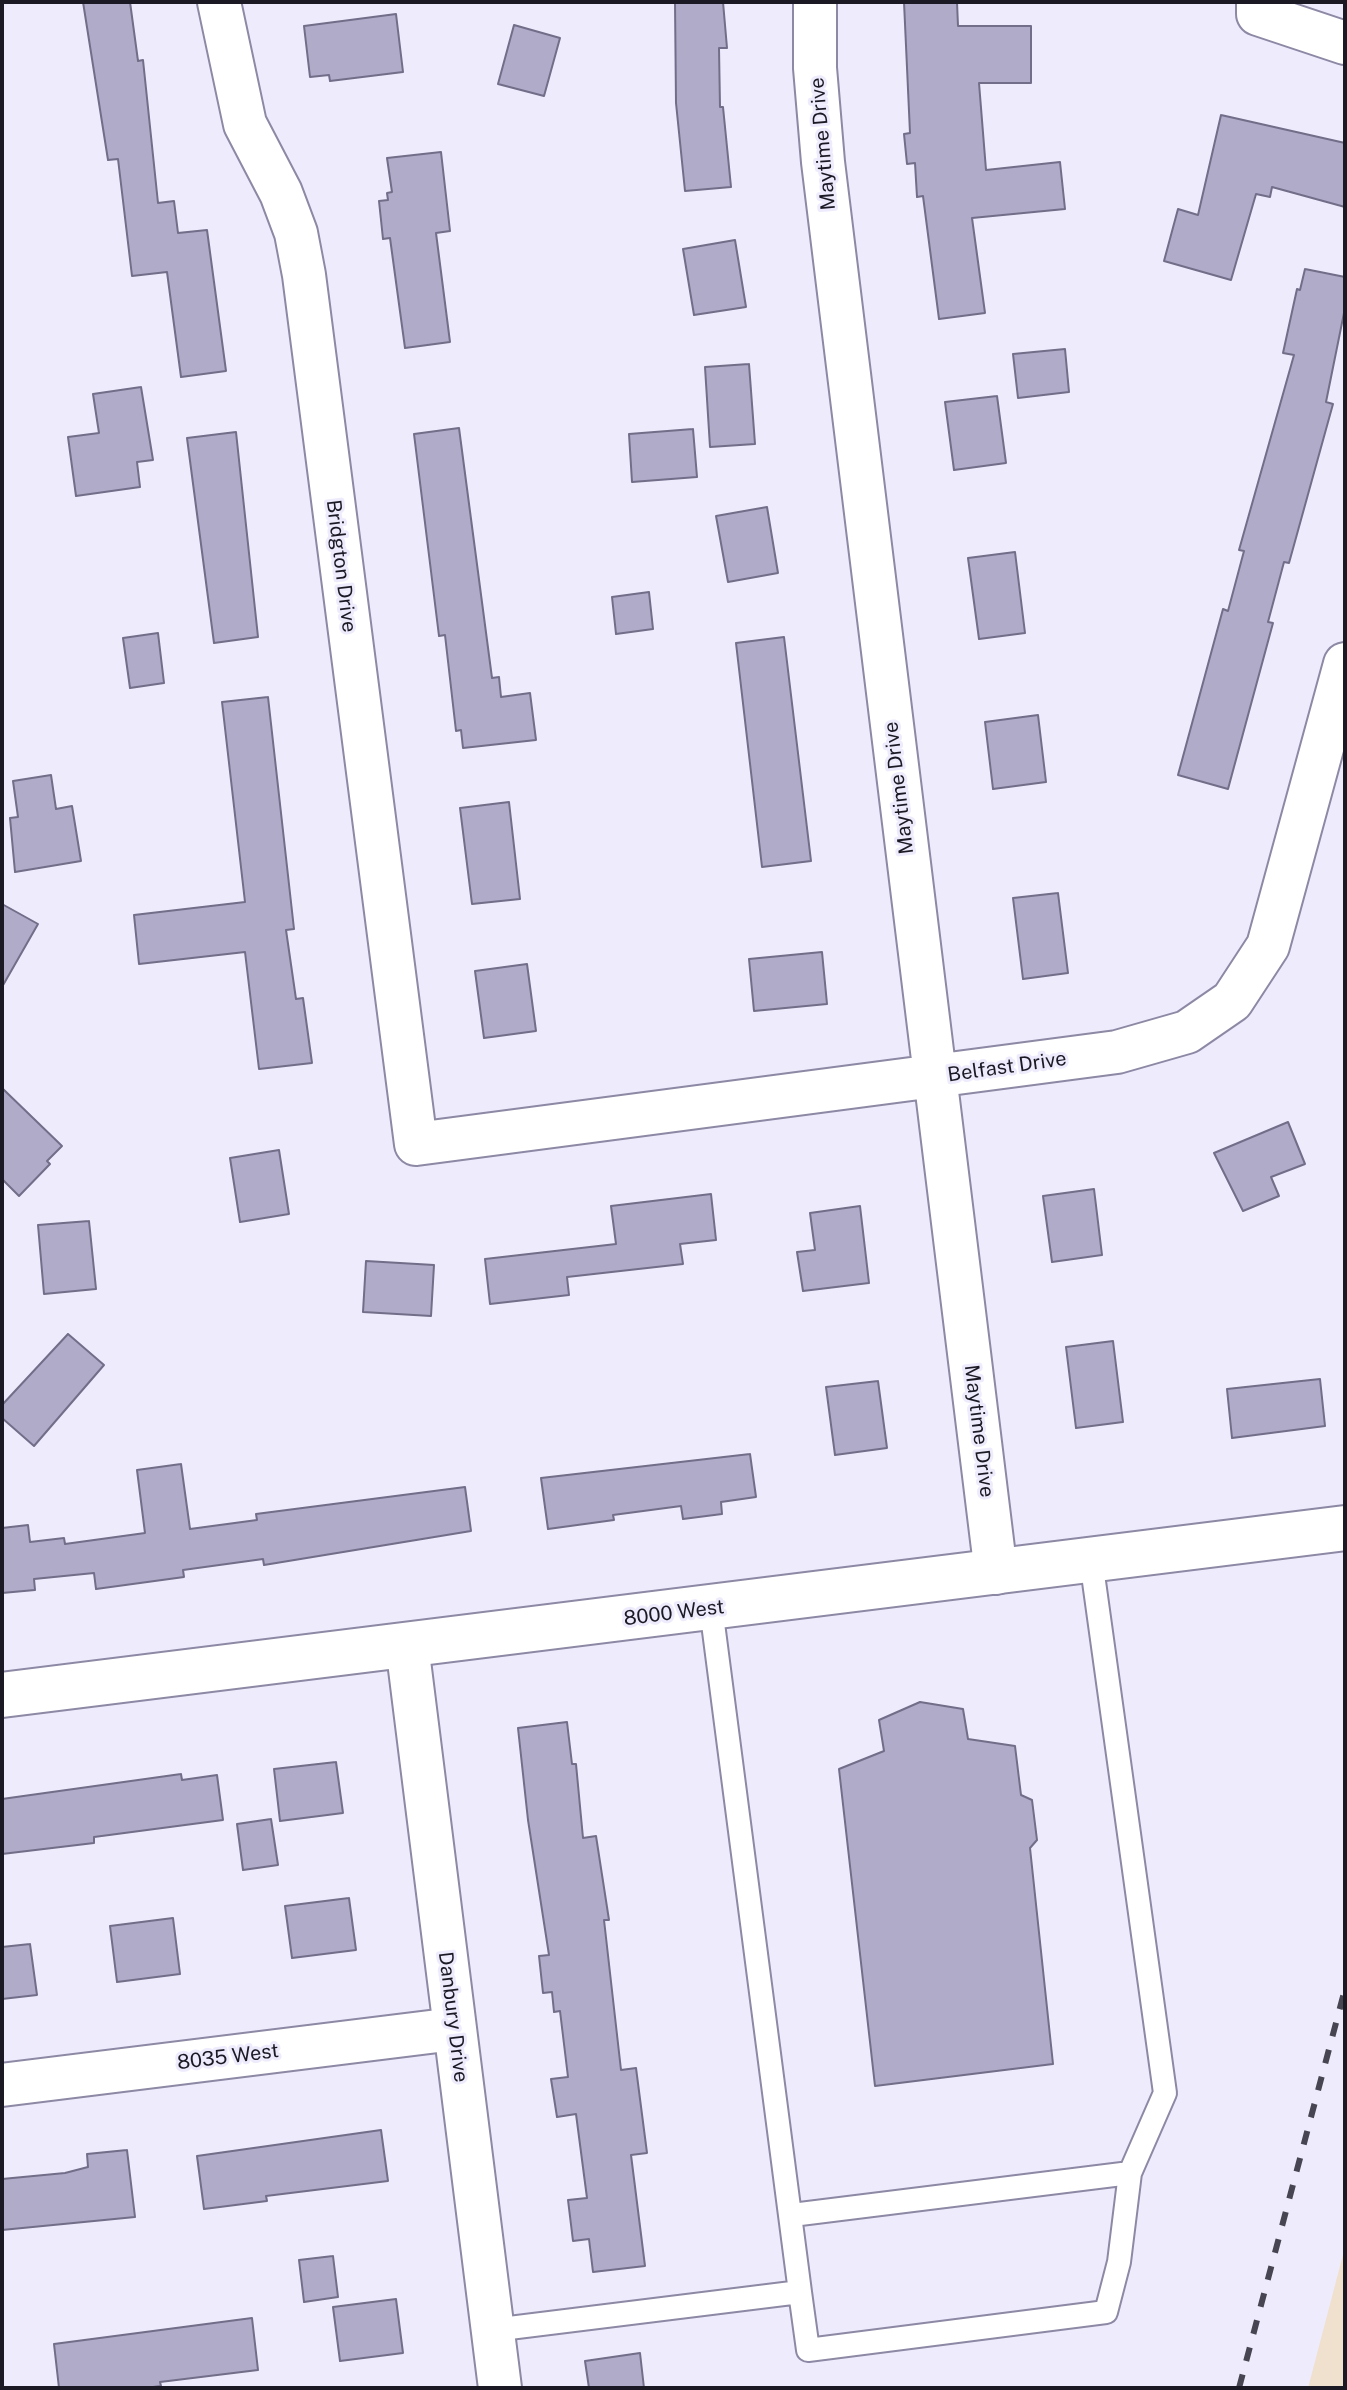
<!DOCTYPE html>
<style>
body{margin:0}
#map{position:relative;width:1347px;height:2390px;overflow:hidden;background:#eeebfd;font-family:"Public Sans",sans-serif}
canvas{display:block}
.frame{position:absolute;inset:0;border:4px solid #1b1924;pointer-events:none}
</style>
<div id="map">
<canvas width="1347" height="2390"></canvas>
<div class="frame"></div>
</div>
<script>
const c = document.querySelector('canvas').getContext('2d');
c.lineJoin = 'round';
function fillPath(path, color) { c.fillStyle = color; c.fill(path, 'evenodd'); }
const poly = rows => new Path2D(rows.map(r => 'M' + r).join(''));
function trace(path, color, width, dash) { c.strokeStyle = color; c.lineWidth = width; c.lineCap = dash ? 'butt' : 'round'; c.setLineDash(dash || []); c.stroke(path); }
function write(font, color, halo, rows, align = 'center') {
  c.font = font + ' "Public Sans",sans-serif'; c.lineWidth = 6; c.setLineDash([]); c.textBaseline = 'middle'; c.strokeStyle = halo; c.fillStyle = color; for (const [text, x, y, turn = 0] of rows) {
    c.save(); c.translate(x, y); c.rotate((+turn || 0) * Math.PI / 180); c.textAlign = isNaN(turn) ? turn : align; if (halo) c.strokeText(text, 0, 0); c.fillText(text, 0, 0); c.restore();
  }
}
fillPath(poly([
 [1345,2247,1345,2388,1308,2388]
]), '#f0e1ce');
const building = poly([
 [83,2,130,2,138,61,143,60,158,203,174,201,178,233,207,230,226,371,181,377,167,272,132,276,118,159,108,160,83,2],
 [675,2,723,2,727,48,719,48,720,107,723,107,731,187,685,191,676,103,675,2],
 [904,2,957,2,958,26,1031,26,1031,83,979,83,986,170,1060,162,1065,209,972,218,985,313,939,319,923,196,917,197,915,163,907,164,904,134,910,133,904,2],
 [396,14,403,72,330,81,329,75,310,77,304,26,396,14],
 [514,25,560,38,544,96,498,84,514,25],
 [1221,115,1345,143,1345,207,1272,187,1270,197,1256,194,1231,280,1164,261,1178,209,1198,215,1221,115],
 [441,152,450,231,436,233,450,342,405,348,390,238,383,239,379,201,388,200,387,193,392,192,387,158,441,152],
 [735,240,746,307,694,315,683,249,735,240],
 [1305,269,1345,277,1345,308,1326,402,1333,404,1289,563,1284,562,1268,622,1273,623,1228,789,1178,775,1223,609,1228,611,1244,551,1239,550,1294,355,1283,353,1297,289,1300,290,1305,269],
 [1065,349,1069,392,1018,398,1013,354,1065,349],
 [749,364,755,444,710,447,705,367,749,364],
 [141,387,153,460,137,462,140,487,76,496,68,437,99,433,93,394,141,387],
 [997,396,1006,463,954,470,945,402,997,396],
 [459,428,492,678,499,677,501,697,530,693,536,740,463,748,461,730,456,731,445,635,439,636,414,434,459,428],
 [693,429,697,477,632,482,629,434,693,429],
 [236,432,258,637,214,643,187,438,236,432],
 [767,507,778,573,728,582,716,516,767,507],
 [1015,552,1025,633,979,639,968,558,1015,552],
 [649,592,653,629,616,634,612,597,649,592],
 [158,633,164,683,130,688,123,638,158,633],
 [784,637,811,861,762,867,736,643,784,637],
 [268,697,294,929,286,930,296,999,303,998,312,1063,259,1069,245,952,139,964,134,915,245,902,222,702,268,697],
 [1038,715,1046,782,993,789,985,722,1038,715],
 [51,775,56,809,72,806,81,861,15,872,10,818,18,817,13,781,51,775],
 [509,802,520,899,472,904,460,808,509,802],
 [1058,893,1068,973,1023,979,1013,898,1058,893],
 [2,904,38,924,2,987,2,904],
 [822,952,827,1004,754,1011,749,959,822,952],
 [527,964,536,1031,484,1038,475,971,527,964],
 [2,1088,62,1146,47,1161,50,1164,19,1196,2,1179,2,1088],
 [1288,1122,1305,1164,1271,1177,1279,1196,1243,1211,1214,1153,1288,1122],
 [279,1150,289,1214,240,1222,230,1158,279,1150],
 [1094,1189,1102,1255,1052,1262,1043,1196,1094,1189],
 [711,1194,716,1240,680,1244,683,1264,567,1277,569,1295,490,1304,485,1259,616,1244,611,1206,711,1194],
 [860,1206,869,1283,803,1291,797,1252,815,1250,810,1213,860,1206],
 [89,1221,96,1289,44,1294,38,1225,89,1221],
 [366,1261,434,1265,431,1316,363,1312,366,1261],
 [68,1334,104,1365,34,1446,2,1418,2,1405,68,1334],
 [1113,1341,1123,1422,1076,1428,1066,1347,1113,1341],
 [1320,1379,1325,1426,1232,1438,1227,1389,1320,1379],
 [878,1381,887,1448,835,1455,826,1387,878,1381],
 [750,1454,756,1497,721,1502,722,1514,683,1519,681,1506,613,1515,614,1520,548,1529,541,1478,750,1454],
 [181,1464,190,1529,257,1520,256,1514,465,1487,471,1531,264,1565,263,1559,183,1570,184,1577,96,1589,94,1573,34,1579,35,1590,2,1593,2,1528,28,1525,30,1542,64,1538,65,1544,145,1533,137,1470,181,1464],
 [920,1702,963,1709,968,1739,1015,1746,1021,1795,1032,1800,1037,1840,1030,1848,1053,2064,875,2086,839,1769,884,1751,879,1720,920,1702],
 [567,1722,572,1764,576,1764,583,1838,596,1836,609,1920,604,1920,621,2070,636,2068,647,2153,631,2155,645,2266,593,2272,589,2239,573,2241,568,2200,587,2198,576,2114,557,2117,551,2079,568,2077,560,2011,554,2012,552,1992,543,1993,539,1956,549,1955,528,1820,518,1728,567,1722],
 [336,1762,343,1813,280,1821,274,1769,336,1762],
 [181,1774,182,1780,217,1775,223,1820,94,1837,94,1843,2,1854,2,1799,181,1774],
 [271,1819,278,1865,243,1870,237,1824,271,1819],
 [349,1898,356,1950,292,1958,285,1906,349,1898],
 [173,1918,180,1974,117,1982,110,1926,173,1918],
 [30,1944,37,1995,2,1999,2,1947,30,1944],
 [381,2130,388,2181,266,2196,267,2201,204,2209,197,2156,381,2130],
 [127,2150,135,2217,2,2230,2,2179,65,2173,88,2167,87,2154,127,2150],
 [333,2256,338,2297,304,2302,299,2260,333,2256],
 [396,2299,403,2353,340,2361,333,2307,396,2299],
 [252,2318,258,2370,160,2382,161,2386,145,2388,59,2388,54,2344,252,2318],
 [640,2353,644,2388,589,2388,585,2361,640,2353]
]);
fillPath(building, '#b0abc8');
trace(building, '#726d88', 2);
const lane = poly([
 [792,2215,1130,2173,1165,2093,1091,1560],
 [800,2292,808,2350,1106,2312,1119,2262,1130,2173],
 [493,2330,800,2292,711,1608]
]);
const street = poly([
 [219,2,245,124,281,193,296,233,304,275,416,1144,1117,1052,1187,1032,1232,1001,1268,946,1345,664],
 [815,2,815,68,823,162,996,1573],
 [1258,2,1258,14,1345,43],
 [407,1645,500,2388],
 [2,2085,454,2029]
]);
const secondary = poly([
 [2,1695,1345,1528]
]);
trace(lane, '#8d88a4', 26);
trace(street, '#8d88a4', 46);
trace(secondary, '#8d88a4', 48);
trace(lane, '#fff', 22);
trace(street, '#fff', 42);
trace(secondary, '#fff', 44);
trace(poly([
 [1239,2388,1345,1989]
]), '#474551', 6, [14, 14]);
write('20px', '#1b1924', '#eeebfd', [
 ["Maytime Drive",823,144,-95],
 ["Bridgton Drive",341,566,83],
 ["Maytime Drive",899,788,-97],
 ["Belfast Drive",1007,1067,-8],
 ["Maytime Drive",979,1431,83],
 ["8000 West",674,1613,-7],
 ["Danbury Drive",453,2017,83],
 ["8035 West",228,2057,-7]
]);
</script>
